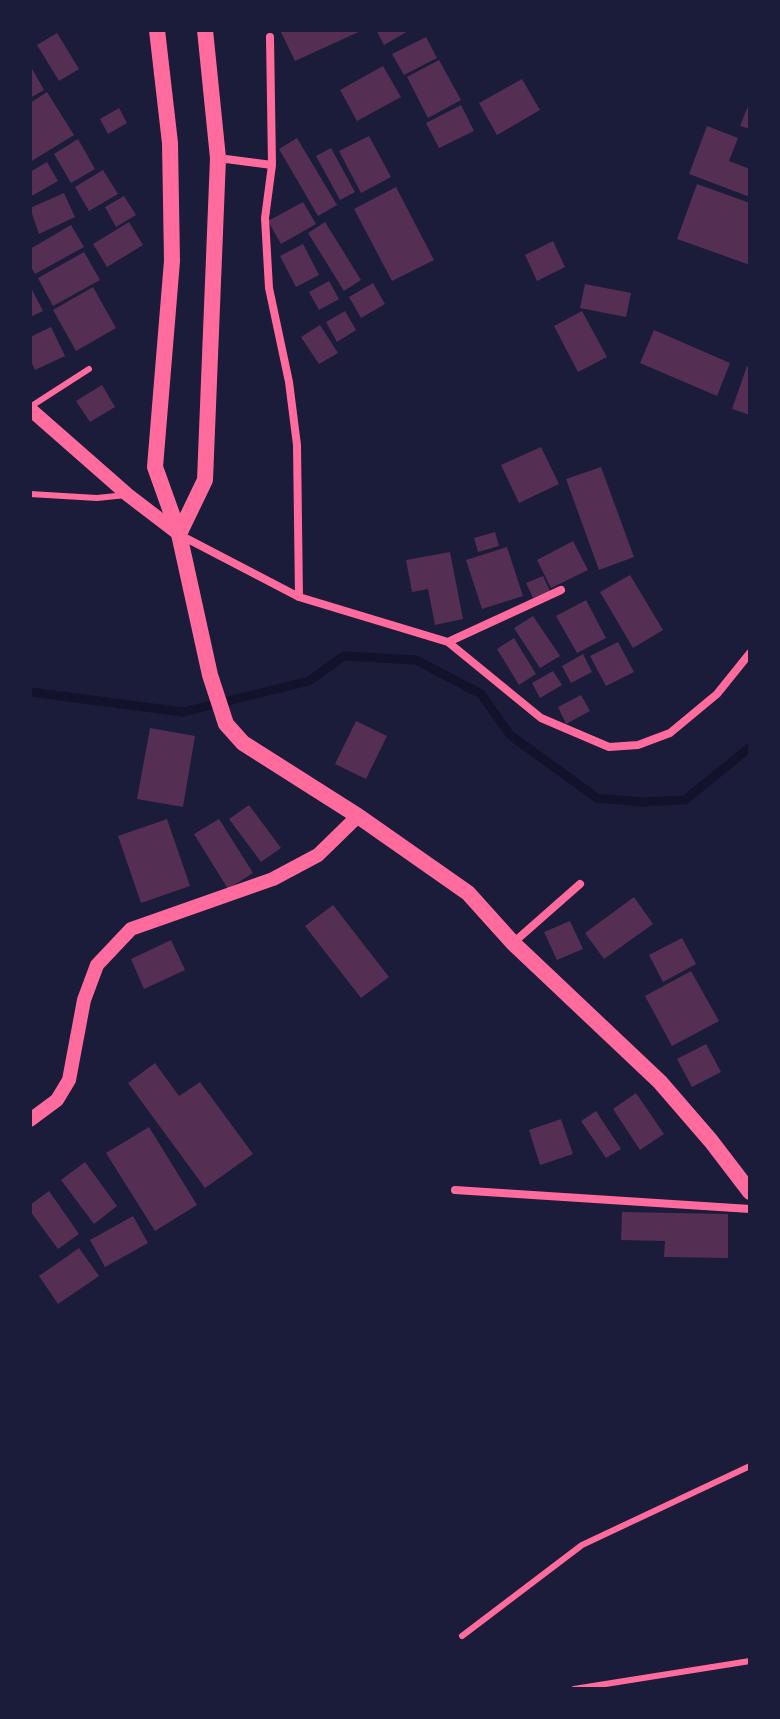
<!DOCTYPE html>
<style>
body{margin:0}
#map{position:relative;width:780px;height:1719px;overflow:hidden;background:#1b1b3a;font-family:Poppins,sans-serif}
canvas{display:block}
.frame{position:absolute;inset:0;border:32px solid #1b1b3a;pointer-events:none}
</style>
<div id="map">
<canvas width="780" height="1719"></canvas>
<div class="frame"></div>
</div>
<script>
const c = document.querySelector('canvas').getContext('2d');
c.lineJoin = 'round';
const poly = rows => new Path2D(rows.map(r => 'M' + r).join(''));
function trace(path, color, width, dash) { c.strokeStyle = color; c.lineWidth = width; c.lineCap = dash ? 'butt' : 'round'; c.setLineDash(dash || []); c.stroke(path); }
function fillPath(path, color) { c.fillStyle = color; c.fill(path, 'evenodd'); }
trace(poly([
 [30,692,183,712,309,681,344,656,416,660,481,694,510,735,597,798,641,802,685,800,750,747]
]), '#12122b', 9);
fillPath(poly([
 [280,30,363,30,295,61],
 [376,30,410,30,384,45],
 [57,33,79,69,59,81,37,45],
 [426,37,437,58,404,75,392,54],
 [439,60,461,100,428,118,407,77],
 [30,65,44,90,30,98],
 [383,66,401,97,357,121,340,90],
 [522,79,540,110,497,135,479,103],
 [47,92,74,135,30,162,30,103],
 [750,101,750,129,740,126],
 [461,105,474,131,439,148,426,123],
 [119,108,127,123,108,134,100,119],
 [707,126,738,138,729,161,750,169,750,197,689,174],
 [369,136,391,177,361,193,339,151],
 [297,138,337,205,318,216,279,149],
 [78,139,95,169,71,183,54,154],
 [331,148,355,192,340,200,316,156],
 [47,162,58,181,30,197,30,172],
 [103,170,118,194,89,211,75,187],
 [697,184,750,203,750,265,677,239],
 [396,187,434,260,392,281,354,209],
 [64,193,75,217,39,234,30,208],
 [124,196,136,215,116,227,105,207],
 [303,202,316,224,281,244,268,221],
 [129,222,143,245,107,267,93,244],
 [325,222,361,280,344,291,308,233],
 [71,225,84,247,35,274,30,265,30,249],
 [553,241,565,267,537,281,525,255],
 [303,244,319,275,296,287,280,256],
 [84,252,100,280,53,306,38,278],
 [329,281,339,299,319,310,309,292],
 [373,283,385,304,361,318,349,297],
 [585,284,631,293,626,317,580,308],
 [30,286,43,311,30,317],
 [93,287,116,328,76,351,53,310],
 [345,311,356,330,337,342,326,322],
 [582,311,607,357,578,372,554,326],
 [320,325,338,353,319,364,301,337],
 [51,327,65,356,35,370,30,359,30,337],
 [654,330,730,363,717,396,640,363],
 [747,366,750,367,750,415,732,409],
 [102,385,115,407,90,422,76,401],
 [541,447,559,484,519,503,501,465],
 [601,467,634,557,599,570,566,479],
 [495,532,499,546,478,552,474,538],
 [573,541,588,570,551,588,537,560],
 [507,547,523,596,482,609,466,560],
 [450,552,463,619,435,625,428,589,412,592,406,560],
 [630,575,663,630,633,648,600,592],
 [543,576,550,591,533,598,526,583],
 [586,600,606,638,577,653,556,616],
 [533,616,560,656,540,668,514,628],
 [514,638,536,674,519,685,497,649],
 [618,642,634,672,606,686,590,656],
 [583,654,592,672,571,683,562,666],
 [553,671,562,685,540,698,532,683],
 [581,695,590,711,566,724,558,707],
 [356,721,387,736,366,779,335,764],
 [150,728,195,736,183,807,137,799],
 [249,805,281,848,261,862,229,819],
 [167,819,190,886,141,903,118,836],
 [219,819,253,873,228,889,194,834],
 [634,897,653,924,604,959,585,933],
 [333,905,389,977,361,998,305,926],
 [570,921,583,949,557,960,544,932],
 [682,938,696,964,663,982,649,955],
 [171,940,185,970,144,989,131,959],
 [691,971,719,1021,672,1046,645,996],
 [706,1044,721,1072,692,1087,677,1059],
 [155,1063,179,1096,200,1082,253,1154,205,1188,128,1083],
 [636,1093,664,1134,640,1150,613,1109],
 [596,1111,621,1149,606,1158,581,1121],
 [561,1119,573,1154,540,1165,529,1130],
 [149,1127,197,1205,155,1231,106,1153],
 [85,1162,117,1206,94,1224,61,1180],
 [49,1191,79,1234,58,1249,30,1211,30,1205],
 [622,1212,728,1214,728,1258,664,1257,665,1241,621,1240],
 [133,1216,148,1243,105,1267,90,1240],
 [79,1248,99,1276,58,1304,39,1276]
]), '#542f53');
trace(poly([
 [30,407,89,369],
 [30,494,97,498,126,495],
 [462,1636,582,1545,750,1466],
 [574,1689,750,1661]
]), '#ff6b9d', 6);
trace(poly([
 [270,37,272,165,265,218,269,288,289,382,297,445,299,597],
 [218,158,272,165],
 [180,535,299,597,448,642,541,718,609,747,638,745,670,733,717,694,750,653],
 [448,642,561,590],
 [513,943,580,884],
 [455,1190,750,1209]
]), '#ff6b9d', 8);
trace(poly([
 [30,409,128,495,179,534],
 [30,1120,57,1100,69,1080,84,1000,97,965,131,929,273,879,318,855,358,816]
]), '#ff6b9d', 14);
trace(poly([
 [157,30,170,143,172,261,155,467,179,534,210,675,226,724,243,743,358,816,468,893,513,943,660,1082,711,1141,750,1192],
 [179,534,205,480,218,158,205,30]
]), '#ff6b9d', 16);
</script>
